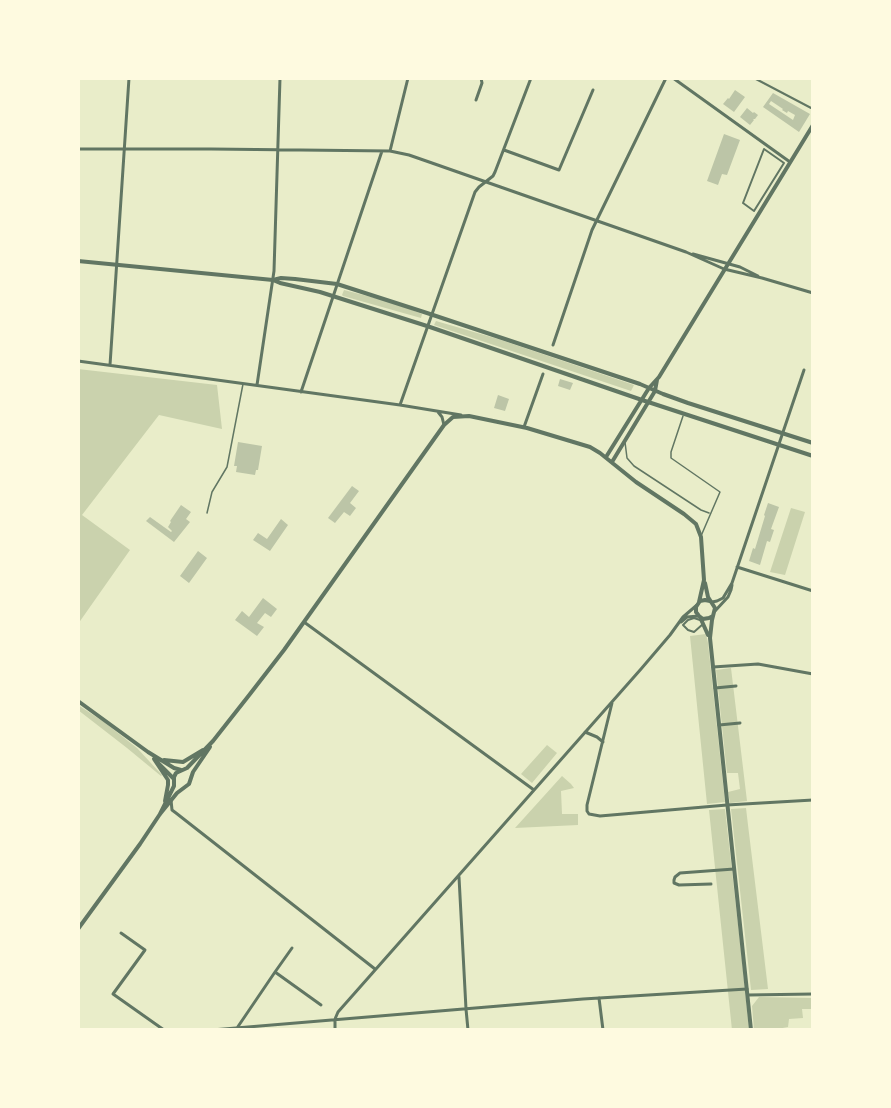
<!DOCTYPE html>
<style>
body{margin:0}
#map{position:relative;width:891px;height:1108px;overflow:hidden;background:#e9edc9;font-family:"PT Sans",sans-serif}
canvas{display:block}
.frame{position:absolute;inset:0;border:80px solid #fefae0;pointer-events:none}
</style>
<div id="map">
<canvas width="891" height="1108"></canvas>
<div class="frame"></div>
</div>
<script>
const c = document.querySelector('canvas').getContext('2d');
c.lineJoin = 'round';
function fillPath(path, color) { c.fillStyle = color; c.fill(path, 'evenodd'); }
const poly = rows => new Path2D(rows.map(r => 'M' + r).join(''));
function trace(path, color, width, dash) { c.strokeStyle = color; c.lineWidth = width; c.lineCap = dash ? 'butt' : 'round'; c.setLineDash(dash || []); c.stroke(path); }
fillPath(poly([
 [344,290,379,299,407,308,422,314,421,318,343,296,342,295],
 [436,321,498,339,634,385,631,391,434,325],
 [78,369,217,385,222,429,159,415,82,515,130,550,78,624],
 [791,508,805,512,785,575,770,572],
 [706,634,708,643,725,802,707,804,690,636],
 [731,668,747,801,730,803,728,792,740,789,738,773,727,773,716,670],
 [78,705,104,722,137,748,162,775,161,776,127,748,78,710],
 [547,745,557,753,532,783,521,774],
 [562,776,571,784,574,788,561,791,562,814,578,814,578,825,515,828],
 [746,808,748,825,768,989,751,990,731,809],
 [725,809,741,951,749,1030,732,1030,709,810],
 [759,997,813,998,813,1009,802,1009,803,1018,789,1019,788,1027,772,1030,754,1030,752,1006]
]), '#cad2ad');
fillPath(poly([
 [735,90,745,97,734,112,723,104,728,98,729,99],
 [773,93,810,114,799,132,763,107],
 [771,101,783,109,782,110,787,113,788,111,795,115,793,120,769,104],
 [747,108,753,113,754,112,758,115,755,119,753,119,754,120,750,125,740,117],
 [724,134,740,140,727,175,722,174,718,185,707,181],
 [560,379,573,383,570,390,558,386],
 [498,395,509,399,505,411,494,408],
 [238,442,262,446,258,470,256,470,255,475,236,472,237,466,234,466],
 [352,486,359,491,350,503,356,508,350,516,344,512,335,523,328,518],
 [768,503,779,507,771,529,774,530,770,542,767,541,760,565,749,561,753,548,755,549,765,516,764,515],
 [181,505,191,512,186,519,190,522,174,542,146,521,150,517,171,532,172,531,168,527,171,522,170,521],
 [281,519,288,525,270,551,253,540,258,533,267,539],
 [198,551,207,558,189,583,180,576],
 [263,598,277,609,271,617,265,613,257,623,264,627,257,636,235,620,242,611,249,617]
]), '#bcc5a7');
trace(poly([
 [683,416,671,452,671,458,720,492,701,536],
 [625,442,627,458,634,466,701,510,709,513],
 [207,513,212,492,227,467,243,384]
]), '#617663', 1.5);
trace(poly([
 [754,78,813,109],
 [764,149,784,163,754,211,743,203,764,149],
 [694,618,700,620,703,624,694,632,688,630,683,625,688,620,694,618]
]), '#617663', 2);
trace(poly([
 [673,78,790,162],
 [476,100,482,83,481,78],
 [78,149,211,149,390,151,409,155,432,163,686,252,724,269,762,278,813,293],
 [504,150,559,170,593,90],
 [390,151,408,78],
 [693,254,740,267,758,276],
 [553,345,592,230,666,78],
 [78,361,400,405,461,415],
 [110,365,129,78],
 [257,385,274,271,280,78],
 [301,392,382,151],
 [400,405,475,192,479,187,493,176,495,172,531,78],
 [438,412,442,417,444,425],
 [524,427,543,374],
 [737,567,813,591],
 [712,602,717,601,723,598,732,583,804,370],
 [715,611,728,597,731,590,732,585],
 [304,622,534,790],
 [681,622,687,617,699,616],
 [713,667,758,664,813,674],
 [715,688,736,686],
 [612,703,587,805,587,811,589,814,600,816,727,805,813,800],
 [719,725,740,723],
 [585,732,597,737,603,742],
 [171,800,172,810,176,813,375,969],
 [459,877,466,1009,468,1030],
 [711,884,679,885,674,883,674,880,675,877,680,873,734,869],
 [121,933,145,950,113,994,164,1030],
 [275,972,292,948],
 [748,995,813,994],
 [599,998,603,1030],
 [237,1028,275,972,321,1005],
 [212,1030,583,999,747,989],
 [335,1030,335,1019,338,1012,641,669,670,635,683,617,697,605]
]), '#617663', 3);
trace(poly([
 [78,261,273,280,281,278,295,279,337,284,427,313,640,384,663,394,688,403,813,443],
 [273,280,280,283,320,292,427,326,642,400,813,456],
 [606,457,649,388,659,377,813,125],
 [612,462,655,391,657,380],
 [705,583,708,597,715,608,712,620,710,638,751,1030],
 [710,601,705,600,700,601,696,607,696,612,699,616,703,619,709,618,713,616],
 [700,617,708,635],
 [78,701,148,752,174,768,181,770],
 [154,759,168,780,168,785,165,801],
 [164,760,183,762,203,750],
 [157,762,174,779],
 [160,814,174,786,174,777,176,773,187,768,213,741,250,694,284,650,444,425,453,417,469,416,527,428,590,447,600,453,636,482,684,514,696,524,701,537,704,580,699,602],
 [78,929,140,844,160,814,177,793,189,784,193,772,210,747]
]), '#617663', 4);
</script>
